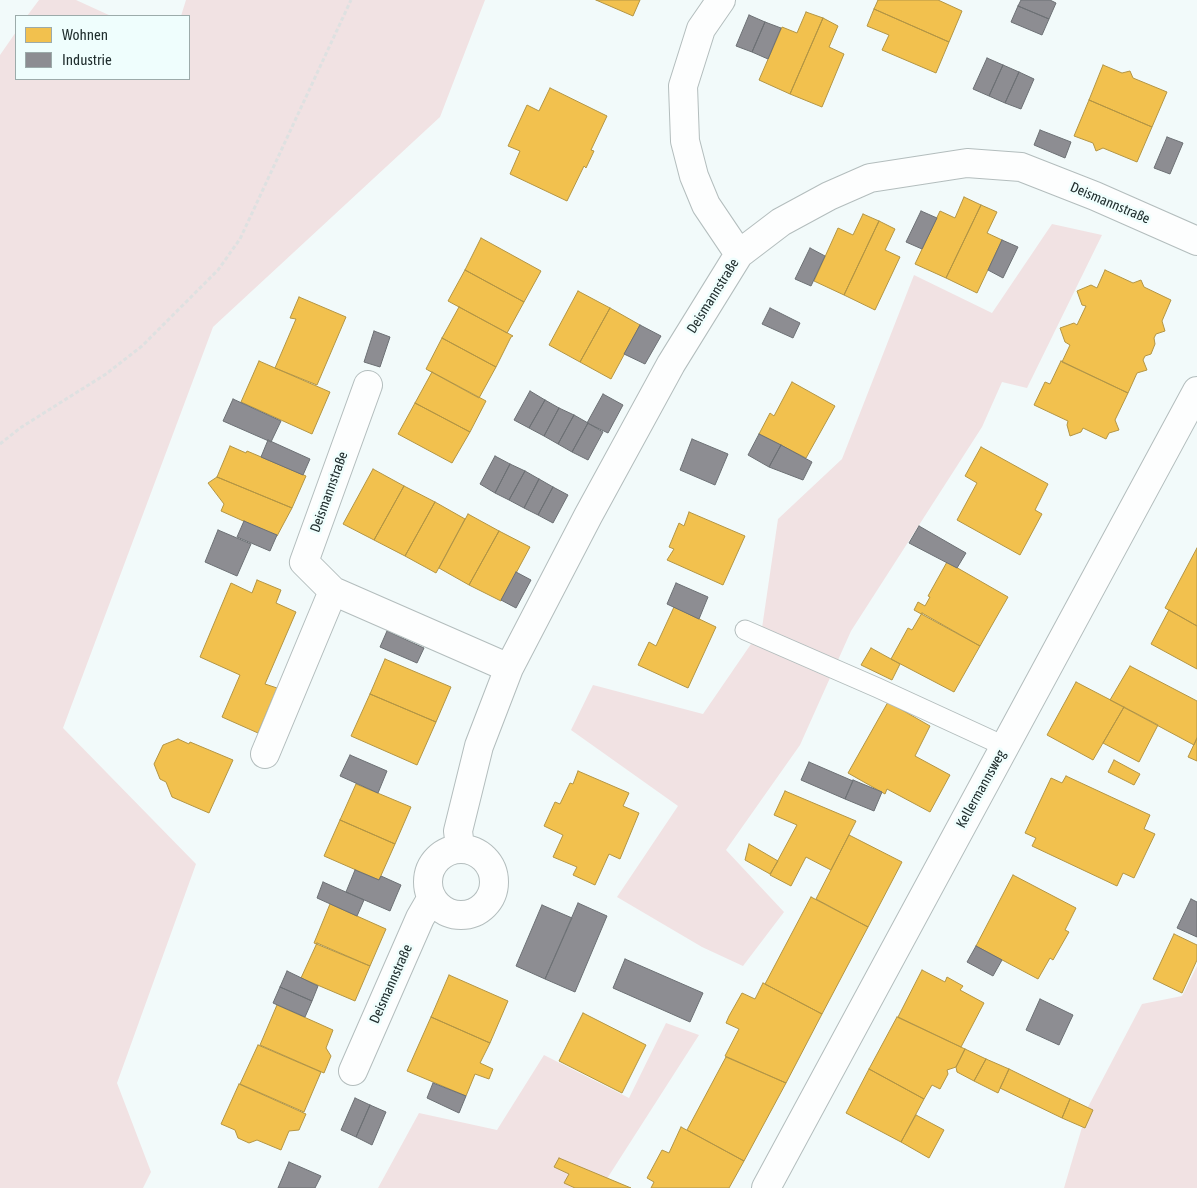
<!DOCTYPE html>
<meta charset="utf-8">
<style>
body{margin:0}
#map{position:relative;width:1197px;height:1188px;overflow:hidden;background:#f2fafa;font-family:"Asap Condensed",sans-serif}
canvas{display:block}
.legend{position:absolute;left:15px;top:15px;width:175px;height:65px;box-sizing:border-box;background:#effefd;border:1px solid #9cabaa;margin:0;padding:6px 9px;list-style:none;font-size:15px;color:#202e2e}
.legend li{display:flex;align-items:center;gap:10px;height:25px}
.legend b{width:25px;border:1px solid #9cabaa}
</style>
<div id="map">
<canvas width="1197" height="1188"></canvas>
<ul class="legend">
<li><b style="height:14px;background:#f2c14e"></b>Wohnen</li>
<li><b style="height:14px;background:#8d8d92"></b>Industrie</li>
</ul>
</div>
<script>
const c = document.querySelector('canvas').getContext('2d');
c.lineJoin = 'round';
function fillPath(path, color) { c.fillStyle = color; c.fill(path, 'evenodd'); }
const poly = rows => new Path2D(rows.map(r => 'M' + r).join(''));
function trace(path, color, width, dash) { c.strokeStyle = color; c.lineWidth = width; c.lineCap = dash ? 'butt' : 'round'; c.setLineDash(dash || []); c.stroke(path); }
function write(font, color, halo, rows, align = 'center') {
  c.font = font + ' "Asap Condensed",sans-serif'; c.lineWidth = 5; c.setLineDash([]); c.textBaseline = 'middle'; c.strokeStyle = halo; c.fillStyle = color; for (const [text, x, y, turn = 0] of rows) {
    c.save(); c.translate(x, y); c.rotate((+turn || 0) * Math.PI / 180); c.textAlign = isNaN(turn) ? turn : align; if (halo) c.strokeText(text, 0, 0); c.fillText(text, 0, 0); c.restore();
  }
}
fillPath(poly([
 [39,0,76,0,111,16,27,16],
 [186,0,485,0,440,117,213,327,63,728,196,864,117,1083,151,1172,143,1188,0,1188,0,55,16,32,16,79,189,79,189,16,181,16],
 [1052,224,1102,235,1027,388,1002,382,982,427,851,631,800,745,726,850,784,912,743,966,702,947,617,897,678,806,571,730,593,685,703,714,762,628,778,519,842,459,914,275,992,313],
 [1197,966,1197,1188,1064,1188,1088,1107,1142,1004,1182,996],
 [666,1023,699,1035,601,1188,378,1188,419,1113,497,1130,544,1055,629,1098]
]), '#f1e2e3');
const homes = poly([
 [596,0,640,0,633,16,596,0],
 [878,0,938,0,962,11,949,42,874,9,878,0],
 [874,9,949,42,936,73,882,50,889,35,867,26,874,9],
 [806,12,823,18,790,94,759,80,782,27,797,33,806,12],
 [823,18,838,26,829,47,844,54,822,107,790,94,823,18],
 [1103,65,1122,73,1130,71,1133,78,1167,92,1152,127,1089,100,1103,65],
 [550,88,607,116,591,150,594,151,586,168,584,166,567,201,510,174,520,151,508,146,527,105,539,111,550,88],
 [1089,100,1152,127,1137,162,1103,148,1096,151,1093,143,1074,136,1089,100],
 [964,197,981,205,946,278,915,264,940,211,955,218,964,197],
 [981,205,997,212,987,233,1002,240,977,293,946,278,981,205],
 [863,214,879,221,844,295,814,281,838,228,853,235,863,214],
 [879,221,895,229,885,250,900,257,875,310,844,295,879,221],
 [481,238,541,271,524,302,465,270,481,238],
 [465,270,524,302,507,333,448,301,465,270],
 [1105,270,1133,283,1141,280,1144,287,1171,300,1162,321,1165,331,1156,334,1154,338,1155,344,1151,354,1145,356,1143,360,1147,370,1137,373,1128,393,1062,362,1070,345,1065,342,1060,328,1074,323,1077,325,1086,306,1082,305,1077,291,1091,285,1097,288,1105,270],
 [578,291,610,308,580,362,549,345,578,291],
 [299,297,346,317,317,385,275,368,296,319,290,318,299,297],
 [459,307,513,336,511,337,496,367,442,338,459,307],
 [610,308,640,325,611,379,580,362,610,308],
 [442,338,496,367,479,398,426,369,442,338],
 [259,361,330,392,312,434,241,402,259,361],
 [1061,361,1128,393,1115,420,1119,430,1109,433,1106,439,1083,428,1081,432,1070,436,1067,425,1068,421,1034,405,1045,382,1050,384,1061,361],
 [432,372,486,401,470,432,415,403,432,372],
 [792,382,835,406,806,458,759,434,770,413,774,416,792,382],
 [415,403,470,432,452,463,398,434,415,403],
 [230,446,246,453,247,451,306,476,292,508,217,477,230,446],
 [981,447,1048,484,1035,510,1042,514,1020,555,957,520,977,483,965,476,981,447],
 [373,469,404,486,374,540,343,524,373,469],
 [217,477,292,508,277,536,221,511,224,504,208,483,217,477],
 [404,486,435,502,405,556,374,540,404,486],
 [435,502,465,519,436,573,405,556,435,502],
 [689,512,745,536,723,585,667,560,674,549,669,547,679,523,684,526,689,512],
 [468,514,499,531,469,585,439,568,468,514],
 [499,531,530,547,501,601,469,585,499,531],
 [1197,548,1197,626,1165,608,1197,548],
 [947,562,1008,597,980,646,914,610,918,602,925,606,930,597,928,596,947,562],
 [257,580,281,590,276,603,296,612,265,684,277,688,258,733,222,717,240,675,200,657,231,583,252,593,257,580],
 [674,607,716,627,688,688,638,665,649,642,656,646,674,607],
 [1169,610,1197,626,1197,669,1151,644,1169,610],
 [922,613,980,646,954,692,891,659,908,628,912,630,922,613],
 [871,648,900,664,892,680,861,665,871,648],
 [385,659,451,687,436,722,370,694,385,659],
 [1130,666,1197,701,1197,738,1194,745,1110,700,1130,666],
 [1076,682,1124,707,1093,760,1047,735,1076,682],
 [370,694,436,722,417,765,351,736,370,694],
 [888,702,930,726,915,756,950,775,930,812,887,789,885,794,848,773,888,702],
 [1124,707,1158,725,1139,762,1103,743,1124,707],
 [1197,738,1197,761,1188,757,1197,738],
 [178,739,189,744,190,742,233,760,209,813,172,797,166,782,160,779,154,764,163,745,178,739],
 [1114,760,1140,774,1134,785,1108,772,1114,760],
 [578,771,629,793,623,806,639,813,620,859,609,854,595,885,573,875,577,867,553,857,563,835,544,826,555,802,560,804,570,783,573,784,578,771],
 [1066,776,1150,815,1144,829,1155,834,1134,878,1123,873,1117,886,1032,846,1036,838,1025,833,1051,778,1062,783,1066,776],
 [356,784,411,807,395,844,340,820,356,784],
 [785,791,856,821,831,870,806,857,791,886,770,875,797,825,774,815,785,791],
 [340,820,395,844,379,880,324,856,340,820],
 [849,835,902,862,868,927,816,899,849,835],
 [749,844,778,861,770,874,745,860,749,844],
 [1013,875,1076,908,1065,930,1069,932,1053,960,1050,958,1038,979,976,946,1013,875],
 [811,897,868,927,822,1014,765,984,811,897],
 [330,904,386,929,370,966,314,943,330,904],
 [1174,934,1197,945,1197,960,1182,993,1153,979,1174,934],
 [317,943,370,966,355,1001,301,978,317,943],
 [922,970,945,982,947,977,963,986,960,990,984,1003,961,1047,898,1017,922,970],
 [449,975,508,1001,490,1043,431,1017,449,975],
 [763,983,822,1014,786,1083,725,1056,739,1029,726,1023,729,1016,742,993,755,999,763,983],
 [277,1005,333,1030,326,1048,331,1056,324,1073,260,1045,277,1005],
 [583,1013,646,1045,622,1093,559,1061,583,1013],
 [431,1017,490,1043,480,1063,493,1069,489,1079,475,1074,466,1096,407,1071,431,1017],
 [897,1017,965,1049,956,1067,947,1070,948,1074,940,1089,932,1085,924,1099,869,1069,897,1017],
 [258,1045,321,1072,304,1112,240,1084,258,1045],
 [965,1049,986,1059,974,1081,957,1072,956,1067,965,1049],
 [726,1057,786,1083,744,1161,687,1130,726,1057],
 [986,1059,1009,1069,998,1093,974,1081,986,1059],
 [869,1069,924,1099,901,1142,846,1113,869,1069],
 [1009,1069,1070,1099,1062,1118,1000,1088,1009,1069],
 [239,1084,306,1114,299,1130,289,1131,281,1150,257,1140,249,1143,238,1138,235,1130,221,1124,239,1084],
 [1070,1099,1093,1110,1085,1128,1062,1118,1070,1099],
 [916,1115,944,1130,929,1158,901,1142,916,1115],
 [681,1127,744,1161,729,1188,651,1188,654,1182,647,1178,662,1150,669,1153,681,1127],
 [559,1158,631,1188,575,1188,564,1183,569,1174,554,1167,559,1158]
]);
fillPath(homes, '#f2c14e');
trace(homes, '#b39544', 1);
const industry = poly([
 [1021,0,1050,0,1056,3,1049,19,1018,6,1021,0],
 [1018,6,1049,19,1042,35,1011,22,1018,6],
 [749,15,765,22,752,52,736,46,749,15],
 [765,22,781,28,768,59,752,52,765,22],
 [987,58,1003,65,989,96,973,89,987,58],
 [1003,65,1019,72,1005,103,989,96,1003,65],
 [1019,72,1034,79,1021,109,1005,103,1019,72],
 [1040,130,1071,142,1065,158,1034,145,1040,130],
 [1167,137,1183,143,1170,174,1154,168,1167,137],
 [921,211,937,218,922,249,906,242,921,211],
 [1002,240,1018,247,1003,278,988,270,1002,240],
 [810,248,825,256,811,286,795,279,810,248],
 [770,308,800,323,793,338,762,324,770,308],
 [640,325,661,336,645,364,624,354,640,325],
 [374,331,390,337,380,367,364,362,374,331],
 [530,391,545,400,529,428,514,420,530,391],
 [603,394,623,405,608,433,587,423,603,394],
 [233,399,281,421,271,442,223,421,233,399],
 [545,400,559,408,544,436,529,428,545,400],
 [559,408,574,415,558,444,544,436,559,408],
 [574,415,588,423,572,452,558,444,574,415],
 [588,423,603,432,588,460,572,452,588,423],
 [759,434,781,445,769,467,748,455,759,434],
 [692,439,728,454,715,485,680,470,692,439],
 [268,440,310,459,303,475,261,457,268,440],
 [781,445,812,462,803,480,769,467,781,445],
 [495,456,510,464,495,493,480,484,495,456],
 [510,464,525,471,509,500,495,493,510,464],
 [525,471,539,479,524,508,509,500,525,471],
 [539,479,553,487,538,515,524,508,539,479],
 [553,487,568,495,553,523,538,515,553,487],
 [244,521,277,535,270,551,237,537,244,521],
 [919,526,966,553,957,568,909,543,919,526],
 [218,530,251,544,237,576,205,562,218,530],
 [516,572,531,580,516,608,501,600,516,572],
 [676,583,708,597,699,619,667,604,676,583],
 [387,631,424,648,417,663,380,647,387,631],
 [350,755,387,771,378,793,340,776,350,755],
 [809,762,853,781,845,799,801,780,809,762],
 [853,780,882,792,874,811,845,799,853,780],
 [355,870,379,880,381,876,401,885,390,911,346,892,355,870],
 [323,882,364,900,357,916,317,898,323,882],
 [1191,899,1197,902,1197,937,1177,928,1191,899],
 [578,903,607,916,575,992,545,979,578,903],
 [542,905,572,918,545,979,516,966,542,905],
 [976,946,1002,960,993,976,967,962,976,946],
 [625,959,703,993,690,1022,613,988,625,959],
 [287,971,318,986,312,1001,280,987,287,971],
 [280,987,312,1001,305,1017,273,1003,280,987],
 [1040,999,1073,1015,1059,1045,1026,1030,1040,999],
 [433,1083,466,1096,459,1113,427,1098,433,1083],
 [355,1098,370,1105,356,1137,341,1130,355,1098],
 [370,1105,386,1112,372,1145,356,1137,370,1105],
 [289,1162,321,1176,315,1188,278,1188,289,1162]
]);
fillPath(industry, '#8d8d92');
trace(industry, '#6c7074', 1);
const service = poly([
 [745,630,878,688,1004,746]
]);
const minor = poly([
 [721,0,701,29,683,86,685,141,694,176,706,205,739,254],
 [368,385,304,562,333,591,509,668],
 [265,754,333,591],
 [460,847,458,831,479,746,509,668,588,516,671,364,739,254,781,222,829,196,870,178,967,163,1021,167,1095,196,1197,241],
 '428 882a33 33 0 1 1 66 0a33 33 0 1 1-66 0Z',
 [353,1071,420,918,431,899],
 [766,1188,1197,391]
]);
trace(service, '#b3bdbd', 21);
trace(minor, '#b3bdbd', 30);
trace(poly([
 [0,444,20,428,106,374,142,346,218,270,240,239,351,0]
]), '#dee1e1', 3, [4, 2.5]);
trace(service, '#fdfefe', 19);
trace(minor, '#fdfefe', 28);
write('14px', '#202e2e', '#effefd', [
 ["Deismannstraße",1110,203,23],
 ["Deismannstraße",713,296,-58],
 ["Deismannstraße",329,492,-70],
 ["Kellermannsweg",981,789,-61],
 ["Deismannstraße",391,984,-66]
]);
</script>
